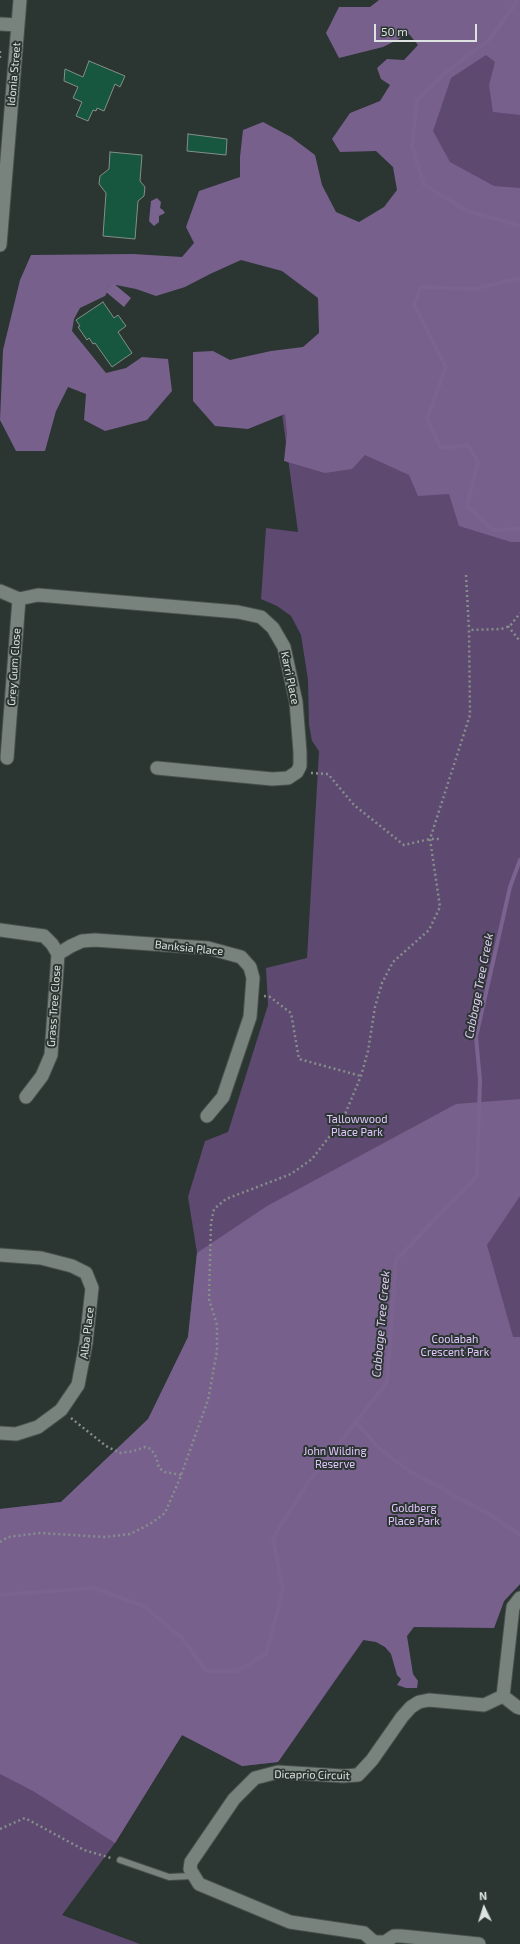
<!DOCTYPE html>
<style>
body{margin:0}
#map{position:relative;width:520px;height:1944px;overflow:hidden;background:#2b3531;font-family:"Exo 2",sans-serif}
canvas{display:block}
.north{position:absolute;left:464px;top:1888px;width:40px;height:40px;-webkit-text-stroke:3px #2b3531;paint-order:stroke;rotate:356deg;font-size:11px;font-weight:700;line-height:16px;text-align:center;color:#dde3e0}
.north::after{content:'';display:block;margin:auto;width:14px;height:18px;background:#dde3e0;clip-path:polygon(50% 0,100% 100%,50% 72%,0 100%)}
.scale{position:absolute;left:374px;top:24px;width:103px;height:18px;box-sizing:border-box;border:2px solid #dde3e0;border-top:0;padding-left:5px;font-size:12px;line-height:14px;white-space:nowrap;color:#dde3e0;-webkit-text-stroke:3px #2b3531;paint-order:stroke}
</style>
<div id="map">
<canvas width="520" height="1944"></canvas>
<div class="north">N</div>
<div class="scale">50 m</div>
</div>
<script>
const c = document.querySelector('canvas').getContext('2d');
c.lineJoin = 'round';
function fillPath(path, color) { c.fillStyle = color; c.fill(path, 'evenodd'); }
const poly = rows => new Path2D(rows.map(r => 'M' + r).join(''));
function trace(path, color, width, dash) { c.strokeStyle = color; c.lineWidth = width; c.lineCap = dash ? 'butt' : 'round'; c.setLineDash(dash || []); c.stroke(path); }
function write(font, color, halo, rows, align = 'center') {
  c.font = font + ' "Exo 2",sans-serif'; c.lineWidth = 4; c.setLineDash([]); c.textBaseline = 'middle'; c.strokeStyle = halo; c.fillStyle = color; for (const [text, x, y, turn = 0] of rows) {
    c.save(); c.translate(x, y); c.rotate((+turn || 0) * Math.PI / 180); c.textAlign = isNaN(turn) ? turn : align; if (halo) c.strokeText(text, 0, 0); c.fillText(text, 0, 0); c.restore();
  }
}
fillPath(poly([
 [520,0,520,226,467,211,417,100],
 [520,278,520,1584,504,1601,494,1628,382,1614,278,1762,242,1766,182,1735,115,1843,62,1915,140,1944,0,1944,0,1509,61,1502,149,1419,188,1337,197,1253,188,1197,205,1141,228,1132,268,1005,266,968,307,958,319,751,312,741,309,725,308,680,301,635,291,616,277,606,261,599,266,528,298,532,278,384]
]), '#5e4970');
fillPath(poly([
 [379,0,520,0,520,115,493,112,489,85,495,62,486,55,451,78,433,131,450,162,494,186,520,188,520,542,511,542,459,526,449,494,418,496,409,475,365,455,352,469,325,473,284,461,287,433,285,414,248,429,215,426,193,401,193,352,213,351,230,360,271,351,303,347,319,333,318,298,282,271,241,260,210,274,185,287,156,296,136,289,116,285,110,287,105,296,80,308,74,319,72,331,106,373,126,368,142,357,168,359,172,391,147,420,105,431,84,420,86,394,68,387,56,411,45,451,16,451,0,420,3,350,20,280,31,255,133,254,182,257,194,243,186,227,199,191,240,177,240,157,243,130,263,122,291,137,315,155,322,185,336,212,359,222,384,207,397,190,393,167,376,151,340,152,332,139,350,113,380,101,390,85,381,79,377,68,387,59,404,60,418,45,409,34,383,47,339,58,326,33,339,7,370,7],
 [520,1099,520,1196,487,1245,513,1337,520,1337,520,1584,504,1601,494,1628,414,1627,407,1636,413,1674,418,1681,417,1688,406,1688,397,1685,401,1679,397,1675,391,1654,385,1647,376,1642,363,1640,278,1762,242,1766,182,1735,115,1843,33,1791,0,1774,0,1509,61,1502,148,1419,188,1337,197,1253,267,1206,456,1104]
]), '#78608d');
fillPath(poly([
 [157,198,161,202,160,208,163,210,165,213,159,216,159,222,154,226,149,221,151,201],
 [113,283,131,298,124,307,106,292]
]), '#7b6390');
trace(poly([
 [518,0,490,39,446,72,417,100,412,146,424,185,467,211,520,226],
 [520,278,474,289,421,287,414,305,446,367,427,419,441,448,468,445,478,462,467,506,493,530,520,529],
 [356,1422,378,1447,409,1471,487,1513,520,1535],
 [0,1595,93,1588,144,1606,182,1638,206,1671,237,1671,266,1654,283,1590,273,1538,307,1484,387,1382,396,1260,477,1176,480,1080,476,1037,510,887,520,860]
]), '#7b6390', 4);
const building = poly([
 [89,61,125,76,120,87,115,84,104,111,97,108,96,111,93,110,88,121,76,116,82,102,73,98,78,87,64,81,65,69,83,77,89,61],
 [188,134,227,139,226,155,187,151,188,134],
 [110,152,142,155,140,181,145,187,144,196,138,201,135,239,103,236,106,193,99,184,100,176,109,169,110,152],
 [103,302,114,318,118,315,126,326,118,332,132,353,112,367,95,343,93,344,89,338,87,340,78,327,80,326,76,320,103,302]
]);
fillPath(building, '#175740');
trace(building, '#848f8a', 1);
const service = poly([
 [120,1860,169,1877,192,1876]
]);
const minor = poly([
 [0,24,18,25],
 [0,245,20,0],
 [0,591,19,599,38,595,238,612,261,617,273,628,284,647,296,702,300,752,300,766,297,772,288,778,272,779,157,768],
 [7,758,19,599],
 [0,930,44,936,52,944,58,954,71,946,82,941,95,940,208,948,241,957,250,967,253,978,250,1017,223,1097,207,1116],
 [26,1097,42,1076,51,1055,58,954],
 [0,1255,41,1258,72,1266,86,1273,92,1288,86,1343,78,1385,61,1410,38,1427,16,1434,0,1433],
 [503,1696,513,1607,520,1598],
 [479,1944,401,1936,394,1936,385,1942,378,1942,373,1941,364,1933,290,1922,199,1884,190,1869,191,1862,234,1799,255,1778,278,1772,343,1776,358,1775,372,1760,402,1717,411,1707,419,1702,429,1700,484,1705,503,1696,517,1707,520,1708]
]);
trace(service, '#48504c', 8);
trace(minor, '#48504c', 15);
trace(poly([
 [0,51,0,59],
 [466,575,469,630],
 [508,626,519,640],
 [311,773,328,774,354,805,404,845,430,839,441,839],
 [264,996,270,997,291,1013,299,1059,361,1076],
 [71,1418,106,1446,120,1453,134,1451,145,1447,151,1449,156,1457,159,1468,165,1472,181,1475],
 [0,1542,8,1537,40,1533,105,1537,130,1534,150,1524,165,1513,180,1478,208,1400,217,1351,217,1325,209,1299,211,1223,214,1209,226,1199,291,1174,312,1159,343,1119,361,1076,368,1051,375,1007,382,983,393,962,429,930,440,907,430,839,470,715,469,630,501,629,510,626,520,613],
 [0,1829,25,1818,84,1850,111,1858]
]), '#868e8b', 2.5, [2, 3]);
trace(service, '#78837e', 6);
trace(minor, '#78837e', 13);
write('11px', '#dde3e0', '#2b3531', [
 ["Idonia Street",14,74,-85],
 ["Grey Gum Close",14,667,-86],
 ["Karri Place",290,678,78],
 ["Banksia Place",189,948,6],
 ["Grass Tree Close",54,1006,-86],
 ["Alba Place",87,1333,-83],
 ["Dicaprio Circuit",312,1775,1]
]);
write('11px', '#e4c6ff', '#2b3531', [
 ["Tallowwood",357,1119],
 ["Place Park",357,1132],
 ["Coolabah",455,1339],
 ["Crescent Park",455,1352],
 ["John Wilding",335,1451],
 ["Reserve",335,1464],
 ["Goldberg",414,1508],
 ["Place Park",414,1521]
]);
write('italic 12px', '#e1cbf6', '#2b3531', [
 ["Cabbage Tree Creek",479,986,-79],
 ["Cabbage Tree Creek",381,1324,-85]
]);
</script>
